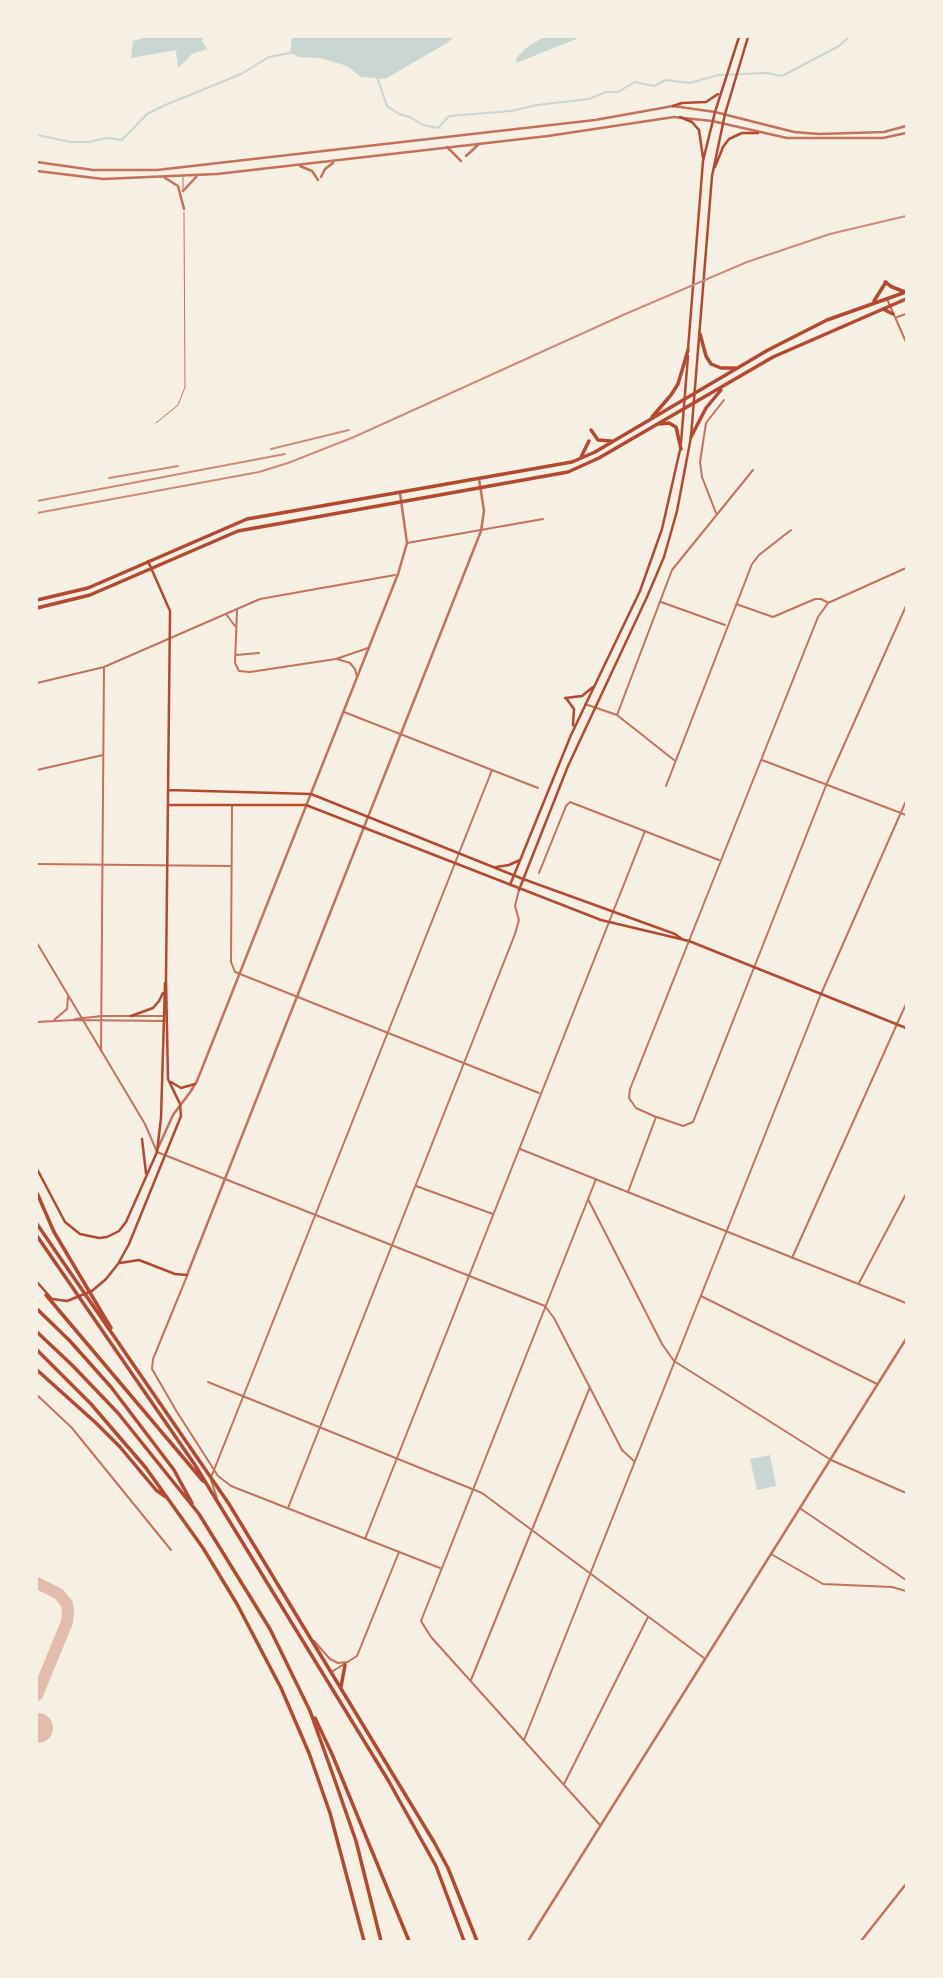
<!DOCTYPE html>
<style>
body{margin:0}
#map{position:relative;width:943px;height:1978px;overflow:hidden;background:#f6efe4;font-family:Ubuntu,sans-serif}
canvas{display:block}
.frame{position:absolute;inset:0;border:38px solid #f6efe4;pointer-events:none}
</style>
<div id="map">
<canvas width="943" height="1978"></canvas>
<div class="frame"></div>
</div>
<script>
const c = document.querySelector('canvas').getContext('2d');
c.lineJoin = 'round';
function fillPath(path, color) { c.fillStyle = color; c.fill(path, 'evenodd'); }
const poly = rows => new Path2D(rows.map(r => 'M' + r).join(''));
function trace(path, color, width, dash) { c.strokeStyle = color; c.lineWidth = width; c.lineCap = dash ? 'butt' : 'round'; c.setLineDash(dash || []); c.stroke(path); }
fillPath(poly([
 [148,37,204,37,202,41,207,49,192,54,178,68,176,50,131,58,133,41],
 [292,37,454,37,447,43,385,79,361,77,347,66,320,58,299,57,290,53],
 [544,37,576,37,576,39,516,63,517,57,526,48],
 [770,1455,776,1486,757,1490,750,1459]
]), '#c9d6d2');
trace(poly([
 [377,77,387,106,399,114,410,117,423,125,438,128,449,116,511,111,537,105,589,99,606,92,618,92,635,82,654,86,666,80,690,83,718,75,766,73,782,76,839,46,849,37],
 [37,135,71,142,88,142,107,138,122,140,147,114,163,106,241,74,269,57,290,53]
]), '#c9d6d2', 2);
trace(poly([
 [37,1583,59,1594,67,1604,68,1612,67,1622,37,1695]
]), '#e2bdae', 12);
trace(poly([
 [37,1728,38,1728]
]), '#e2bdae', 30);
trace(poly([
 [183,177,183,190],
 [156,423,178,405,185,387,184,212]
]), '#c5725c', 1);
trace(poly([
 [236,655,259,653]
]), '#c5725c', 2);
trace(poly([
 [887,299,906,342],
 [897,317,906,314],
 [716,513,702,477,700,462,706,423,724,400],
 [407,543,543,519],
 [661,602,725,625],
 [736,604,773,617,815,599,821,599,827,602],
 [237,611,235,663,239,671,250,672,336,659,368,648],
 [226,614,235,626],
 [337,659,350,663,355,669,357,677],
 [37,683,104,667,260,599,395,575],
 [585,704,617,715,674,760],
 [344,712,538,788],
 [617,715,672,570,753,470],
 [762,760,906,815],
 [37,770,103,755],
 [666,786,752,564,759,555,791,530],
 [232,806,231,962,235,972,539,1093],
 [37,864,231,866],
 [539,873,566,806,570,802,719,860],
 [37,943,145,1124,157,1152,545,1306,554,1318,622,1450,634,1461],
 [75,1019,102,1016,163,1016],
 [54,1020,67,1009,68,997],
 [37,1022,74,1020,165,1021],
 [101,1051,104,667],
 [657,1117,683,1126,693,1122,827,783,906,606],
 [520,1149,906,1303],
 [596,1179,421,1621,431,1637,600,1825],
 [416,1186,493,1214],
 [628,1192,656,1117,636,1108,629,1098,630,1089,818,617,828,603,906,568],
 [588,1199,662,1344,674,1361,831,1460,906,1493],
 [792,1258,906,1004],
 [187,1276,153,1359,152,1369,177,1412,218,1476,231,1486,440,1568],
 [859,1283,906,1194],
 [701,1296,877,1384],
 [208,1382,482,1493,704,1658],
 [37,1395,72,1428,171,1550],
 [212,1475,492,770],
 [211,1480,217,1498],
 [288,1508,515,934,519,920,515,906,519,890],
 [801,1509,906,1580],
 [365,1539,645,831],
 [771,1554,823,1584,892,1587,906,1591],
 [314,1641,330,1659,338,1663,348,1662],
 [333,1671,357,1656,399,1552],
 [471,1680,590,1387],
 [524,1740,821,994,906,801],
 [564,1784,648,1617]
]), '#c5725c', 2);
trace(poly([
 [447,147,461,161],
 [466,156,478,145],
 [37,162,93,170,157,170,595,120,673,106,715,112,794,132,819,134,884,132,906,126],
 [300,166,312,171,318,180],
 [37,171,103,179,217,174,548,136,674,117,712,121,787,138,883,138,906,133],
 [321,177,325,169,333,163],
 [165,178,178,186,184,209],
 [183,191,197,176],
 [158,1148,173,1115,191,1091,197,1081,398,574,407,543,400,493],
 [187,1275,481,531,484,511,479,479],
 [528,1941,906,1339],
 [861,1941,906,1884]
]), '#c5725c', 2.5);
trace(poly([
 [673,106,682,103,706,102,718,94],
 [680,117,692,122,699,130,703,158],
 [715,167,723,147,729,139,742,133,758,133],
 [688,349,703,161,715,112,739,37],
 [681,443,688,356],
 [565,698,582,696,593,687],
 [566,698,574,709,573,725],
 [168,790,311,794,523,879,675,934,682,939],
 [168,805,306,805,601,920,689,941,906,1028],
 [496,867,509,865,520,860],
 [510,885,571,735,640,591,662,529,680,450],
 [519,890,568,766,647,597,664,557,677,511,691,437,712,176,725,114,748,37],
 [131,1016,153,1008,159,1001,163,993],
 [171,1082,181,1088,195,1084],
 [142,1139,146,1173],
 [37,1169,65,1222,80,1234,99,1238,107,1237,119,1231,126,1222,157,1152,161,1118,165,983],
 [120,1263,139,1260,175,1274,187,1275],
 [37,1282,52,1299,67,1301,92,1291,106,1279,118,1264,129,1244,181,1116,180,1104,168,1079,166,979,170,611,148,561]
]), '#b5482f', 2.5);
trace(poly([
 [885,282,892,287,905,292],
 [874,301,886,282],
 [883,309,893,314],
 [700,334,706,356,711,364,721,368,735,368],
 [652,417,671,395,678,384,688,350],
 [660,424,669,423,676,427,681,449],
 [591,430,598,440,611,441],
 [691,437,706,408,721,390],
 [581,457,589,441],
 [37,600,88,588,247,519,572,462,595,452,768,350,827,320,906,292],
 [37,608,90,595,238,531,568,472,599,458,773,357,906,299],
 [37,1193,54,1232,111,1328],
 [37,1224,229,1504,434,1842,448,1868,477,1941],
 [37,1236,195,1465,388,1780,436,1866,464,1941],
 [46,1295,203,1481],
 [341,1687,345,1665]
]), '#b5482f', 3.5);
trace(poly([
 [37,1309,70,1341,111,1387,174,1470,192,1503],
 [37,1332,72,1365,118,1413,199,1514,270,1629,310,1711,333,1775,356,1841,381,1941],
 [37,1350,91,1404,146,1468,203,1548,237,1604,281,1688,309,1753,330,1813,364,1941],
 [37,1370,96,1423,120,1447,156,1490,166,1497],
 [315,1718,332,1754,409,1941]
]), '#b5482f', 3.5);
trace(poly([
 [271,449,349,430],
 [109,478,178,466],
 [37,501,285,454],
 [37,513,259,472,288,463,354,437,623,315,747,262,830,234,906,216]
]), '#cf8b77', 2);
</script>
